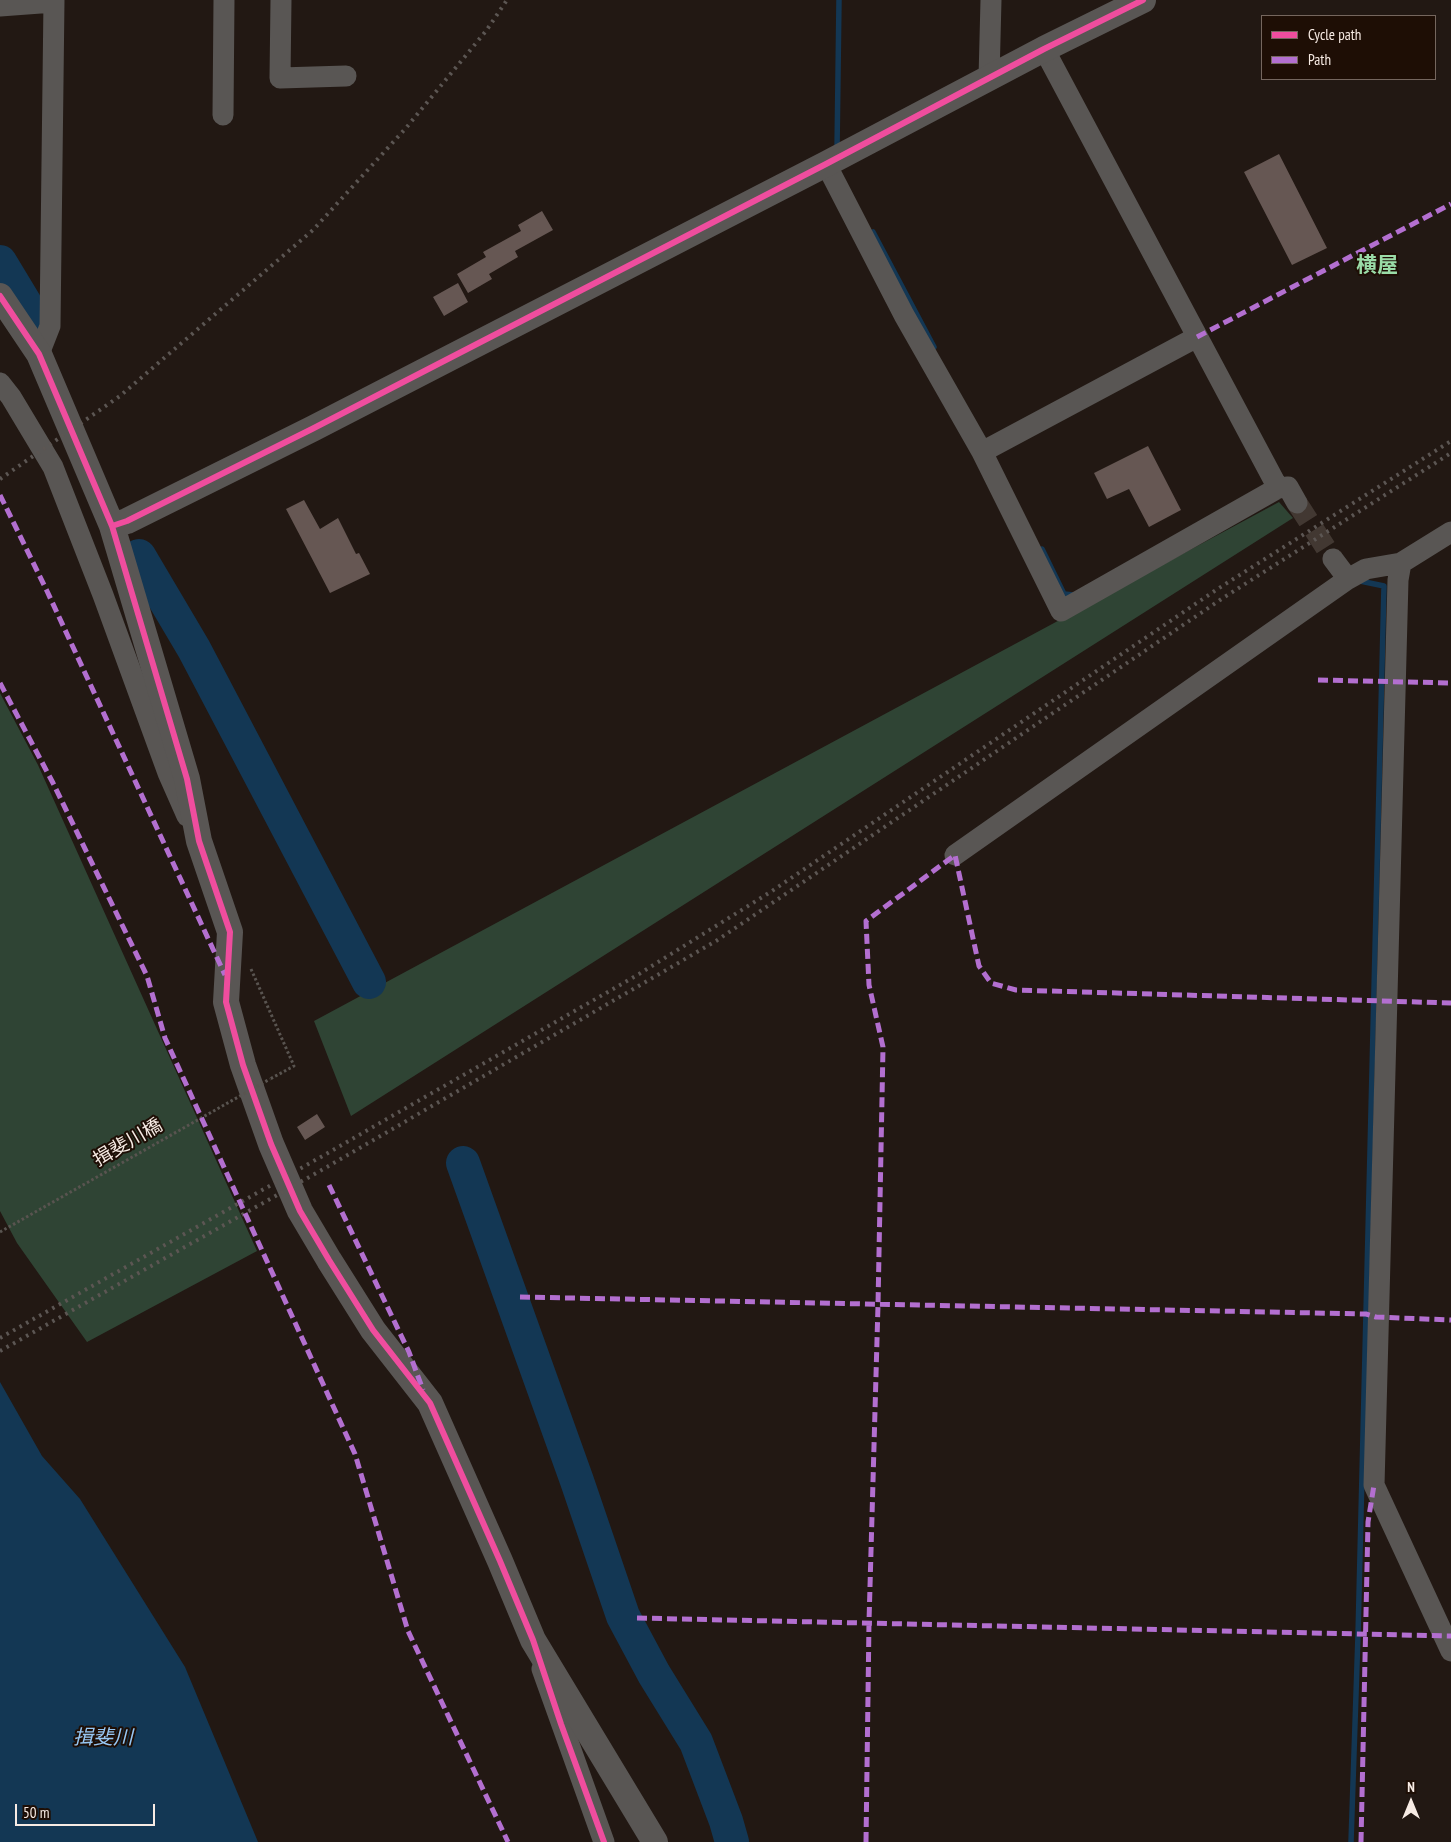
<!DOCTYPE html>
<meta charset="utf-8">
<style>
body{margin:0}
#map{position:relative;width:1451px;height:1842px;overflow:hidden;background:#221813;font-family:"PT Sans Narrow",sans-serif}
canvas{display:block}
.legend{position:absolute;left:1261px;top:15px;width:175px;height:65px;box-sizing:border-box;background:#1e0e05;border:1px solid #75665e;margin:0;padding:6px 9px;list-style:none;font-size:15px;color:#f7ebe4}
.legend li{display:flex;align-items:center;gap:10px;height:25px}
.legend b{width:25px;border:1px solid #75665e}
.north{position:absolute;left:1386px;top:1777px;width:50px;height:50px;-webkit-text-stroke:4px #1e0e05;paint-order:stroke;rotate:0deg;font-size:14px;font-weight:700;line-height:20px;text-align:center;color:#f7ebe4}
.north::after{content:'';display:block;margin:auto;width:18px;height:22px;background:#f7ebe4;clip-path:polygon(50% 0,100% 100%,50% 72%,0 100%)}
.scale{position:absolute;left:15px;top:1804px;width:140px;height:22px;box-sizing:border-box;border:2px solid #f7ebe4;border-top:0;padding-left:6px;font-size:15px;line-height:18px;white-space:nowrap;color:#f7ebe4;-webkit-text-stroke:4px #1e0e05;paint-order:stroke}
</style>
<div id="map">
<canvas width="1451" height="1842"></canvas>
<ul class="legend">
<li><b style="height:6px;background:#ef4d9e"></b>Cycle path</li>
<li><b style="height:6px;background:#b36fd0"></b>Path</li>
</ul>
<div class="north">N</div>
<div class="scale">50 m</div>
</div>
<script>
const c = document.querySelector('canvas').getContext('2d');
c.lineJoin = 'round';
function fillPath(path, color) { c.fillStyle = color; c.fill(path, 'evenodd'); }
const poly = rows => new Path2D(rows.map(r => 'M' + r).join(''));
function trace(path, color, width, dash) { c.strokeStyle = color; c.lineWidth = width; c.lineCap = dash ? 'butt' : 'round'; c.setLineDash(dash || []); c.stroke(path); }
function write(font, color, halo, rows, align = 'center') {
  c.font = font + ' "PT Sans Narrow","Noto Sans JP",sans-serif'; c.lineWidth = 4; c.setLineDash([]); c.textBaseline = 'middle'; c.strokeStyle = halo; c.fillStyle = color; for (const [text, x, y, turn = 0] of rows) {
    c.save(); c.translate(x, y); c.rotate((+turn || 0) * Math.PI / 180); c.textAlign = isNaN(turn) ? turn : align; if (halo) c.strokeText(text, 0, 0); c.fillText(text, 0, 0); c.restore();
  }
}
fillPath(poly([
 [1279,502,1293,518,351,1116,314,1021],
 [0,693,38,765,257,1251,87,1342,17,1243,0,1211]
]), '#2f4434');
fillPath(poly([
 [0,1382,42,1456,80,1499,185,1667,258,1842,0,1842]
]), '#133754');
trace(poly([
 [837,150,839,0],
 [873,232,934,347],
 [1042,549,1064,594,1074,595],
 [1351,1842,1358,1635,1384,586,1360,581]
]), '#133754', 5.5);
trace(poly([
 [0,262,32,315],
 [139,556,194,649,369,982],
 [463,1163,577,1481,623,1616,654,1674,696,1742,726,1821,732,1842]
]), '#133754', 34);
fillPath(poly([
 [1279,154,1327,248,1292,265,1244,172],
 [542,211,553,230,515,251,518,257,489,274,492,279,468,293,457,274,486,257,483,252,521,231,518,225],
 [458,283,468,302,444,316,433,297],
 [1148,446,1181,510,1149,527,1129,489,1107,499,1094,473],
 [304,500,320,529,338,518,356,554,359,553,370,574,330,593,286,509],
 [317,1114,325,1127,305,1140,297,1127]
]), '#665753');
trace(poly([
 [1297,503,1333,559]
]), '#423832', 21, [21, 11]);
trace(poly([
 [251,969,294,1066,270,1079]
]), '#595450', 3, [2.5, 2.5]);
trace(poly([
 [281,0,280,78,346,76],
 [0,6,54,2],
 [1044,49,1278,488],
 [989,78,991,0],
 [223,115,224,0],
 [826,164,904,315,982,452,1061,611,1278,488,1288,487,1297,503],
 [39,354,50,326,54,0],
 [0,383,11,397,53,467,103,595,168,773,187,816],
 [982,452,1197,337],
 [1333,559,1348,579,1366,569,1401,563,1451,532],
 [1401,563,1398,580,1374,1485,1451,1651],
 [955,855,1348,579],
 [542,1669,604,1842]
]), '#595654', 21);
trace(poly([
 [0,296,39,354,112,526,187,779,199,841,230,932,226,1002,243,1065,271,1144,300,1211,329,1260,373,1330,430,1403,500,1561,533,1640,655,1842],
 [112,526,127,521,312,429,826,164,1044,49,1143,0]
]), '#595654', 26);
trace(poly([
 [0,479,120,396,313,230,406,128,486,31,507,0],
 [0,1338,319,1158,639,974,772,891,1216,590,1451,441],
 [0,1351,327,1167,716,941,1223,598,1451,453]
]), '#5c5653', 4, [2.5, 5]);
trace(poly([
 [0,1232,270,1079]
]), '#595450', 3, [2.5, 2.5]);
trace(poly([
 [1197,337,1451,204],
 [0,495,47,591,225,975],
 [1318,680,1451,683],
 [0,683,53,783,147,976,165,1038,355,1454,408,1631,508,1842],
 [329,1185,409,1352,423,1390],
 [520,1297,1366,1314,1376,1317,1451,1320],
 [637,1618,1451,1636],
 [866,1842,869,1622,878,1305,883,1047,869,985,866,921,955,855,979,966,991,983,1016,990,1451,1003],
 [1361,1842,1368,1522,1374,1485]
]), '#b36fd0', 5, [10, 5]);
trace(poly([
 [0,296,39,354,112,526,187,779,199,841,230,932,226,1002,243,1065,271,1144,300,1211,329,1260,373,1330,430,1403,500,1561,533,1640,561,1724,604,1842],
 [112,526,127,521,312,429,826,164,1044,49,1143,0]
]), '#ef4d9e', 6);
write('19px', '#f7ebe4', '#1e0e05', [
 ["揖斐川橋",128,1143,-30]
]);
write('italic 20px', '#97c7f4', '#1e0e05', [
 ["揖斐川",103,1738]
]);
write('bold 21px', '#9adca7', '#1e0e05', [
 ["横屋",1377,266]
]);
</script>
